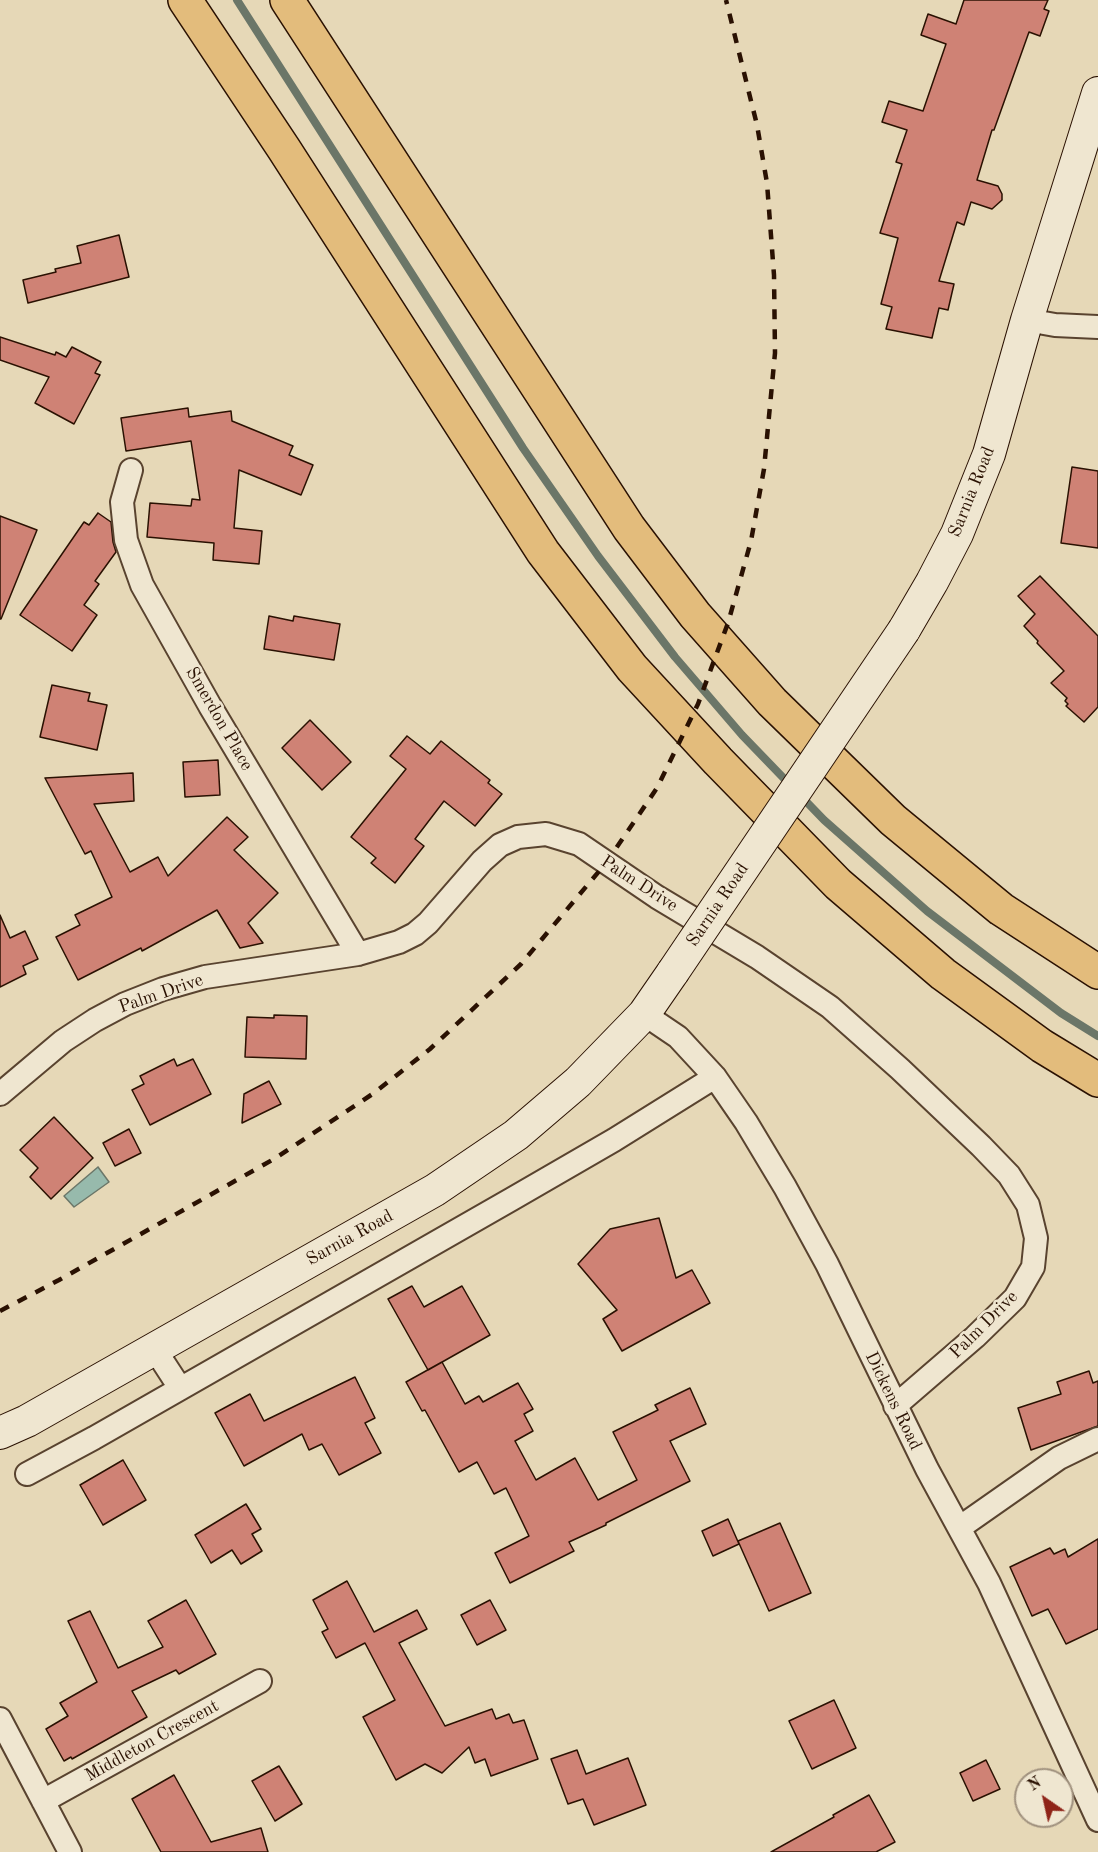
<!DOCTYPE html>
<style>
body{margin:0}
#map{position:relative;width:1098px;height:1852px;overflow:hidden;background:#e6d8b7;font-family:"Old Standard TT",serif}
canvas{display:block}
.north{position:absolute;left:1014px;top:1768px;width:60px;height:60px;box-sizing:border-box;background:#efe6d0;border:2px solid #a0917e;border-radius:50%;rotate:326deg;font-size:16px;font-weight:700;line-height:24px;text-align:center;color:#2a1102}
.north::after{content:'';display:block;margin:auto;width:21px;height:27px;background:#8f2418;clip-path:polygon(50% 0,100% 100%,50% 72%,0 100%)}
</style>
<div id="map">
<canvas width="1098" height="1852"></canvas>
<div class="north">N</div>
</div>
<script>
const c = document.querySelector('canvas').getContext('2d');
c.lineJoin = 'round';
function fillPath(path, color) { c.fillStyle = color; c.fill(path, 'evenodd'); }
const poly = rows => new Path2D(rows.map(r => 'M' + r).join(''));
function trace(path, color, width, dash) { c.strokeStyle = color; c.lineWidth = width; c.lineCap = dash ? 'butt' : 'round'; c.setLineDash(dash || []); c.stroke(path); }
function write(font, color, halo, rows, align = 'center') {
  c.font = font + ' "Old Standard TT",serif'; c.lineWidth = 5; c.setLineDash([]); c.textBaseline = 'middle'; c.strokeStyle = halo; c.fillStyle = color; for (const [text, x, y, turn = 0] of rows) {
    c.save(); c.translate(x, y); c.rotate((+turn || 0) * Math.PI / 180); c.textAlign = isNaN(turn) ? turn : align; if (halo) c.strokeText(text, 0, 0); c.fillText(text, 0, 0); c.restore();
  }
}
const water = poly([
 [98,1167,109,1182,74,1207,64,1196,98,1167]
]);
fillPath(water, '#97baac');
trace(water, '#6b7668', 1.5);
trace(poly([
 [237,0,523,448,598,556,675,657,742,735,824,820,927,911,1061,1013,1098,1036]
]), '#6b7668', 8);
const building = poly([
 [964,0,1048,0,1044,9,1049,11,1040,36,1029,32,994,130,992,130,977,180,998,186,1002,194,1002,200,992,209,971,202,964,225,957,222,939,281,954,284,948,310,939,308,932,338,886,329,892,307,881,304,898,238,880,233,902,164,896,162,907,130,882,122,889,101,923,111,946,44,921,35,928,14,956,24,964,0],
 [119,235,129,277,28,303,23,280,56,272,55,269,81,263,77,246,119,235],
 [0,337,55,355,56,352,66,357,72,347,101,362,95,373,100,375,74,424,35,403,49,377,0,360,0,337],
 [188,408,189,417,231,411,232,421,293,446,289,455,313,465,301,495,239,470,234,528,262,531,259,564,213,560,214,543,147,537,150,503,191,506,192,499,200,500,191,441,126,451,121,418,188,408],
 [1072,467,1098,471,1098,548,1061,543,1072,467],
 [98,513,111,522,113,542,116,552,95,581,99,584,84,605,97,615,72,651,20,615,84,522,89,525,98,513],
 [0,516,37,530,1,619,0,619,0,516],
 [1040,576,1098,636,1098,707,1084,722,1066,706,1068,704,1065,701,1067,698,1051,683,1064,671,1037,643,1038,641,1024,626,1035,614,1018,596,1040,576],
 [269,616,293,621,294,616,340,624,334,660,264,649,269,616],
 [52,685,90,693,88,701,107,705,97,750,40,737,52,685],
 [310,720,351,762,322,790,282,748,310,720],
 [407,736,430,754,441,741,490,780,488,783,502,794,475,826,444,801,415,839,424,846,395,883,371,863,376,858,351,837,406,769,390,756,407,736],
 [218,760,220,795,185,797,183,762,218,760],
 [133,773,134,801,94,804,130,872,158,857,168,876,227,817,248,837,234,850,278,893,248,923,263,943,240,948,217,910,142,951,141,948,78,980,56,937,80,925,75,915,112,897,91,851,85,854,45,778,133,773],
 [0,915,10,938,25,931,38,959,23,966,26,974,0,987,0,915],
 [274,1015,307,1016,306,1059,245,1057,247,1017,274,1018,274,1015],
 [174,1059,177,1066,193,1059,211,1094,150,1125,132,1090,144,1084,140,1076,174,1059],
 [269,1081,281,1104,242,1123,244,1094,269,1081],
 [54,1117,93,1158,51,1199,30,1177,38,1168,20,1150,54,1117],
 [129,1129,141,1153,115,1166,103,1143,129,1129],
 [659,1218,676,1278,692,1270,710,1303,622,1351,603,1319,617,1310,578,1264,610,1229,659,1218],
 [412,1286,424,1307,462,1286,490,1335,428,1370,388,1299,412,1286],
 [442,1362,465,1404,479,1396,483,1402,518,1383,533,1409,524,1414,533,1431,515,1441,536,1480,575,1458,598,1500,637,1480,613,1432,658,1410,655,1405,690,1388,706,1424,670,1441,690,1481,606,1523,606,1525,569,1542,574,1551,510,1583,495,1553,529,1536,506,1488,494,1494,477,1462,459,1472,425,1410,422,1411,406,1382,442,1362],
 [1089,1371,1093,1383,1098,1381,1098,1426,1031,1450,1018,1408,1061,1394,1057,1382,1089,1371],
 [355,1377,375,1418,365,1423,381,1453,339,1475,322,1444,309,1450,302,1434,244,1466,215,1413,250,1394,264,1421,355,1377],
 [123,1460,146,1500,103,1525,80,1485,123,1460],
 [246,1504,261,1529,252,1534,262,1551,241,1564,232,1550,211,1563,195,1535,246,1504],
 [728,1519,739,1544,713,1556,702,1531,728,1519],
 [780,1523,811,1593,769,1611,738,1541,780,1523],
 [1098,1539,1098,1629,1066,1644,1048,1609,1032,1616,1010,1567,1050,1548,1054,1554,1065,1549,1068,1557,1098,1539],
 [347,1581,374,1632,417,1610,427,1629,399,1643,445,1726,492,1709,496,1719,509,1714,513,1723,524,1720,538,1759,491,1776,485,1759,475,1763,469,1747,442,1773,425,1764,396,1780,363,1717,395,1700,365,1643,336,1658,322,1632,328,1629,313,1600,347,1581],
 [186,1600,216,1654,179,1674,176,1670,132,1691,147,1717,72,1759,71,1757,64,1761,46,1729,68,1716,60,1703,97,1682,68,1621,90,1611,118,1668,163,1647,148,1621,186,1600],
 [490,1600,506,1630,477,1645,461,1615,490,1600],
 [834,1700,856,1748,812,1769,789,1721,834,1700],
 [577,1750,586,1774,628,1758,646,1805,594,1825,583,1799,568,1804,551,1759,577,1750],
 [986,1760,1000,1789,973,1801,960,1773,986,1760],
 [279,1766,302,1804,275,1821,252,1781,279,1766],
 [174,1775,211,1842,261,1828,268,1852,161,1852,132,1799,174,1775],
 [869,1795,895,1842,876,1852,771,1852,834,1817,833,1815,869,1795]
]);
fillPath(building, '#cf8275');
trace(building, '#2a1102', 1.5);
const street = poly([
 [1027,320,1055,325,1098,327],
 [131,470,122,502,126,540,142,585,210,706,358,954],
 [644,1014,678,1037,715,1077,746,1122,785,1187,827,1264,927,1469,989,1583,1098,1820],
 [0,1094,63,1041,95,1020,125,1004,163,989,205,977,358,954,399,942,415,934,428,923,482,861,500,845,518,837,546,834,579,844,657,897,757,957,830,1007,900,1069,981,1146,1009,1175,1028,1205,1036,1238,1033,1267,1015,1298,975,1337,895,1406],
 [154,1348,180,1388],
 [27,1474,94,1438,512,1199,614,1140,715,1077],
 [959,1528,1059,1458,1098,1439],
 [0,1719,70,1852],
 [43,1801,260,1681]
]);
const secondary = poly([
 [904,630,932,582,957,534,989,454,1027,320,1098,93],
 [0,1433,27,1421,435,1190,516,1135,578,1082,644,1014,673,972]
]);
const highway = poly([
 [185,0,284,149,543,552,632,668,718,761,838,884,943,974,1042,1046,1098,1080],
 [287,0,629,528,695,615,772,702,893,820,1001,909,1098,972]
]);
trace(street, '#59432f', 26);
trace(secondary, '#2a1102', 34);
trace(highway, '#2a1102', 36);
trace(street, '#efe6d0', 22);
trace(secondary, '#efe6d0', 32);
trace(highway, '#e3bc7c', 33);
trace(poly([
 [0,1311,59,1280,274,1159,374,1093,430,1049,521,964,606,863,657,788,698,704,728,623,751,541,764,469,775,353,774,275,767,183,757,125,726,0]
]), '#2a1102', 4.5, [10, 10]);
const secondaryBridge = poly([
 [673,972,904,630]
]);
trace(secondaryBridge, '#2a1102', 34, []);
trace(secondaryBridge, '#efe6d0', 32);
write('18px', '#2a1102', '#efe6d0', [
 ["Sarnia Road",972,492,-68],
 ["Smerdon Place",219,719,60],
 ["Palm Drive",639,884,33],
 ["Sarnia Road",718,905,-56],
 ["Palm Drive",161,994,-19],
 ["Sarnia Road",350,1238,-29],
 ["Palm Drive",984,1325,-45],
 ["Dickens Road",893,1401,64],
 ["Middleton Crescent",152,1741,-29]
]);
</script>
